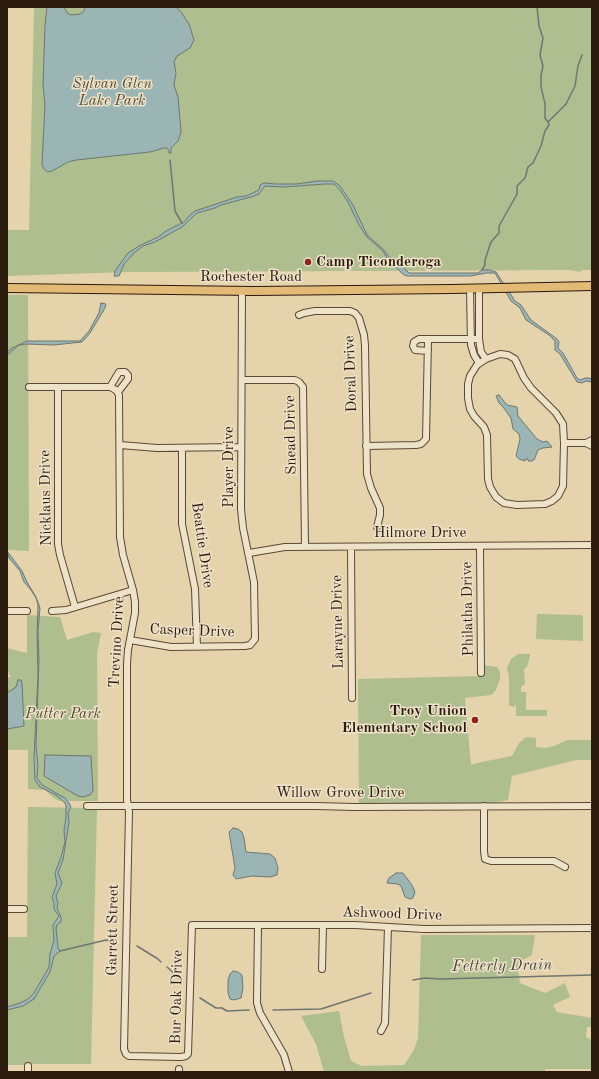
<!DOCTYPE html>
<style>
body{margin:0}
#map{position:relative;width:599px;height:1079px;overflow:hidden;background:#e5d3ab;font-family:"Old Standard TT",serif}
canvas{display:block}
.frame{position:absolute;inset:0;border:8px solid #2b1a0e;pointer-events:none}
</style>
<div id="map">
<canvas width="599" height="1079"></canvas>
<div class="frame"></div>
</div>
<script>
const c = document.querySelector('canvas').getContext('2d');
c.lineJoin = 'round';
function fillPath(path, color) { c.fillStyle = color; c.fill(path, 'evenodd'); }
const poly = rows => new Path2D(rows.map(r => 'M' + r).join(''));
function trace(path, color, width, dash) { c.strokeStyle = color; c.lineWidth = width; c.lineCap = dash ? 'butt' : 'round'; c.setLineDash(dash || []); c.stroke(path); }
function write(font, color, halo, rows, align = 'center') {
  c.font = font + ' "Old Standard TT",serif'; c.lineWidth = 3; c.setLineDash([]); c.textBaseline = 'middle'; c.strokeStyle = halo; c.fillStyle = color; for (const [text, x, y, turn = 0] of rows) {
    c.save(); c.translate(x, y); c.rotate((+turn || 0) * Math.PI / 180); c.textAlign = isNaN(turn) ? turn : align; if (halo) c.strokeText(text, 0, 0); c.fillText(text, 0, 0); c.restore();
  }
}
fillPath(poly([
 [34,7,592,7,592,270,582,270,580,272,571,270,126,272,7,276,7,230,29,230],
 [7,295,28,295,29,551,7,550],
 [537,614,581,615,583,616,583,641,536,639],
 [27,615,60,617,67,640,93,632,101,633,97,654,98,801,60,801,55,799,45,790,28,789,28,750,7,750,7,677,11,677,7,670,7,648,27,653],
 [518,654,530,654,530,656,527,667,524,669,525,684,521,687,521,692,526,692,526,710,547,710,547,716,516,716,516,705,513,707,509,705,509,677,507,668,511,659],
 [484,665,497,667,500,672,500,679,496,690,491,695,465,698,471,765,477,763,512,756,519,743,526,737,536,738,536,747,545,748,554,746,567,740,592,740,592,760,576,760,512,776,508,800,488,804,359,804,358,679,482,676],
 [28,807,97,808,91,1064,31,1064,23,1065,7,1065,7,937,27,937],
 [421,935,535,935,532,955,519,962,518,971,520,983,545,993,565,983,570,997,553,1005,557,1012,592,1018,592,1027,587,1027,586,1037,592,1040,592,1069,545,1069,545,1072,324,1072,316,1044,301,1016,339,1011,344,1037,351,1061,362,1066,404,1065,414,1050,418,1038]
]), '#aebe8e');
const water = poly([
 [47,7,64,7,67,13,71,15,80,14,84,11,85,7,176,7,181,12,189,24,194,40,190,48,177,56,174,62,176,73,174,85,178,97,181,132,178,141,171,148,171,153,169,153,169,151,167,148,164,148,150,152,76,160,68,162,52,171,47,172,44,169,42,165,45,105,43,85,45,25,47,7],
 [318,181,333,181,340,186,353,205,367,235,384,250,389,257,395,259,409,273,478,273,482,270,489,270,496,272,515,301,521,305,531,320,557,339,559,342,558,348,563,353,577,378,580,380,585,378,589,378,592,379,592,382,586,381,582,383,577,382,560,354,555,350,555,341,549,335,526,320,520,308,511,301,495,273,487,273,470,276,407,276,404,275,388,260,383,251,367,237,359,225,348,202,340,190,334,184,325,184,284,187,265,186,259,194,251,197,221,205,215,208,197,213,182,227,155,242,143,246,134,253,124,264,119,276,114,276,115,271,128,253,139,246,158,237,166,231,184,222,190,215,195,211,237,197,246,196,259,190,260,185,264,183,276,184,296,184,318,181],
 [101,303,106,304,105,308,90,333,82,342,54,345,26,344,19,345,7,355,7,352,12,348,27,341,80,341,89,331,99,313,101,303],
 [499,395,507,405,517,407,518,416,537,439,543,442,547,441,552,447,543,448,538,450,534,460,531,461,528,461,528,459,525,459,525,461,519,459,516,456,520,439,519,434,513,429,511,418,503,407,499,403,496,396,499,395],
 [7,551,22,571,27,582,36,597,40,608,38,630,39,660,36,746,38,766,37,778,42,785,65,798,69,803,71,807,68,813,69,822,63,860,58,873,62,883,56,896,58,903,57,908,61,917,61,922,57,925,56,928,58,948,60,951,54,956,50,972,34,999,23,1006,7,1010,7,1007,20,1003,28,999,34,993,49,967,50,954,54,940,53,925,59,916,54,909,54,903,52,897,57,884,55,873,61,857,65,842,64,831,66,817,66,806,65,803,56,795,40,787,35,780,34,757,38,675,37,635,38,604,36,598,31,590,24,582,20,571,9,558,7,551],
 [18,680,21,680,22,684,24,726,7,729,7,693,16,687,18,680],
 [45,755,91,756,93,791,90,795,83,797,78,796,44,776,45,755],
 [233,828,238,829,242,832,244,838,246,852,270,854,275,858,278,868,277,875,270,877,252,876,236,879,233,875,235,868,229,832,233,828],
 [396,873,403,873,412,885,415,892,413,898,410,899,405,897,401,886,398,884,387,883,389,878,396,873],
 [233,971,238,972,242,975,243,988,241,998,234,1000,230,999,228,993,228,980,230,974,233,971]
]);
fillPath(water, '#9ab5b4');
trace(water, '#6e7772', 1);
trace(poly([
 [537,7,539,26,543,38,540,55,543,66,541,75,541,87,545,104,545,118,548,122],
 [170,160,175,211,182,223],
 [482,270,485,265,485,260,491,242,499,233,499,226,517,194,517,186,525,178,528,167,533,163,541,146,545,131,549,125,548,122,566,104,575,86,578,66,582,55],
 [137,946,158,959,161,962],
 [60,951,106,940,115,942],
 [167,967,181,980],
 [413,980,425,978,441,979,592,975],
 [200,998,216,1008,222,1008,227,1011,249,1010],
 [273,1010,321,1009,371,993]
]), '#6e7772', 1.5);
const minor = poly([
 [479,288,479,339,481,352,486,359],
 [470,289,471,345,474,355,479,363],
 [299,315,304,313,315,311,350,311,355,313,359,318,364,335,365,345,367,474,371,488,380,508,380,515,377,527],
 [428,351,415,350,413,346,414,342,419,339,479,339],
 [500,354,508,355,515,359,524,378,531,388,556,413,563,424,564,443,563,486,558,496,552,501,545,504,517,505,504,503,496,497,490,487,488,479,487,435,484,427,474,416,470,409,468,398,468,384,470,376,477,365,486,359,500,354],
 [242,380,295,380,299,382,303,387,305,547],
 [29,387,110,387,116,390,119,395,120,537,123,555,133,590,135,602,135,613,128,650,127,664,127,800,129,812,124,1049,126,1054,129,1056,181,1057,186,1056,188,1054,192,925,355,925,424,929,592,928],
 [58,387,58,544,60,555,75,607],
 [110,387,119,372,125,372,128,375,128,379,118,392],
 [592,440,586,443,592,446],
 [564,443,586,443],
 [120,445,157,448,241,447],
 [366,446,416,445,421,444,426,439,428,339],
 [182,448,182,524,195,589,197,647],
 [480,546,481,673],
 [351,547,352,698],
 [249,553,285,547,592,545],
 [7,611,27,611],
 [52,611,66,610,133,590],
 [130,640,171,647,245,646,250,645,255,639,254,582,243,528,241,509,242,291],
 [87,806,316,806,354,807,592,806],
 [484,806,484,851,485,859,491,861,554,861,565,867],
 [7,909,24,909],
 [258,925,257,1003,260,1013,284,1055,289,1072],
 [322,969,323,925],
 [381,1031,385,1023,388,927],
 [28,1066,28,1072],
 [179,1072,179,1069]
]);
const major = poly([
 [7,288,254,291,452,289,592,286]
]);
trace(minor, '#5a4835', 8);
trace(major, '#2b1a0e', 10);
trace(minor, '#eee2c8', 6);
trace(major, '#e2ba76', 8);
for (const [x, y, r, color] of [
 [308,262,4,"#8f2418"],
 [475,720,4,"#8f2418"]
]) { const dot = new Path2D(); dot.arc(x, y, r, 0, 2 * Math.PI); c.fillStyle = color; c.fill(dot); trace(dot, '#eee2c8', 1.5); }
write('italic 15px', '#524b34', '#eee2c8', [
 ["Sylvan Glen",112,84],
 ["Lake Park",112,101],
 ["Putter Park",63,714]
]);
write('bold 15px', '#2b1a0e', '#eee2c8', [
 ["Camp Ticonderoga",316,262],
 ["Troy Union",467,711,"right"],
 ["Elementary School",467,728,"right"]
], 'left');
write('15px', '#2b1a0e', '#eee2c8', [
 ["Rochester Road",251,277],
 ["Doral Drive",351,374,-92],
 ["Snead Drive",291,435,-91],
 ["Player Drive",229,467,-90],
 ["Nicklaus Drive",46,498,-91],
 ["Hilmore Drive",420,533],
 ["Beattie Drive",202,545,82],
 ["Philatha Drive",468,609,-91],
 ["Larayne Drive",338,622,-91],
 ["Casper Drive",192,631,2],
 ["Trevino Drive",117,642,-87],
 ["Willow Grove Drive",340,793],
 ["Ashwood Drive",392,914,2],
 ["Garrett Street",113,930,-89],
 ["Bur Oak Drive",177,997,-89]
]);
write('italic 16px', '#4c4840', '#eee2c8', [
 ["Fetterly Drain",502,966,-1]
]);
</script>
